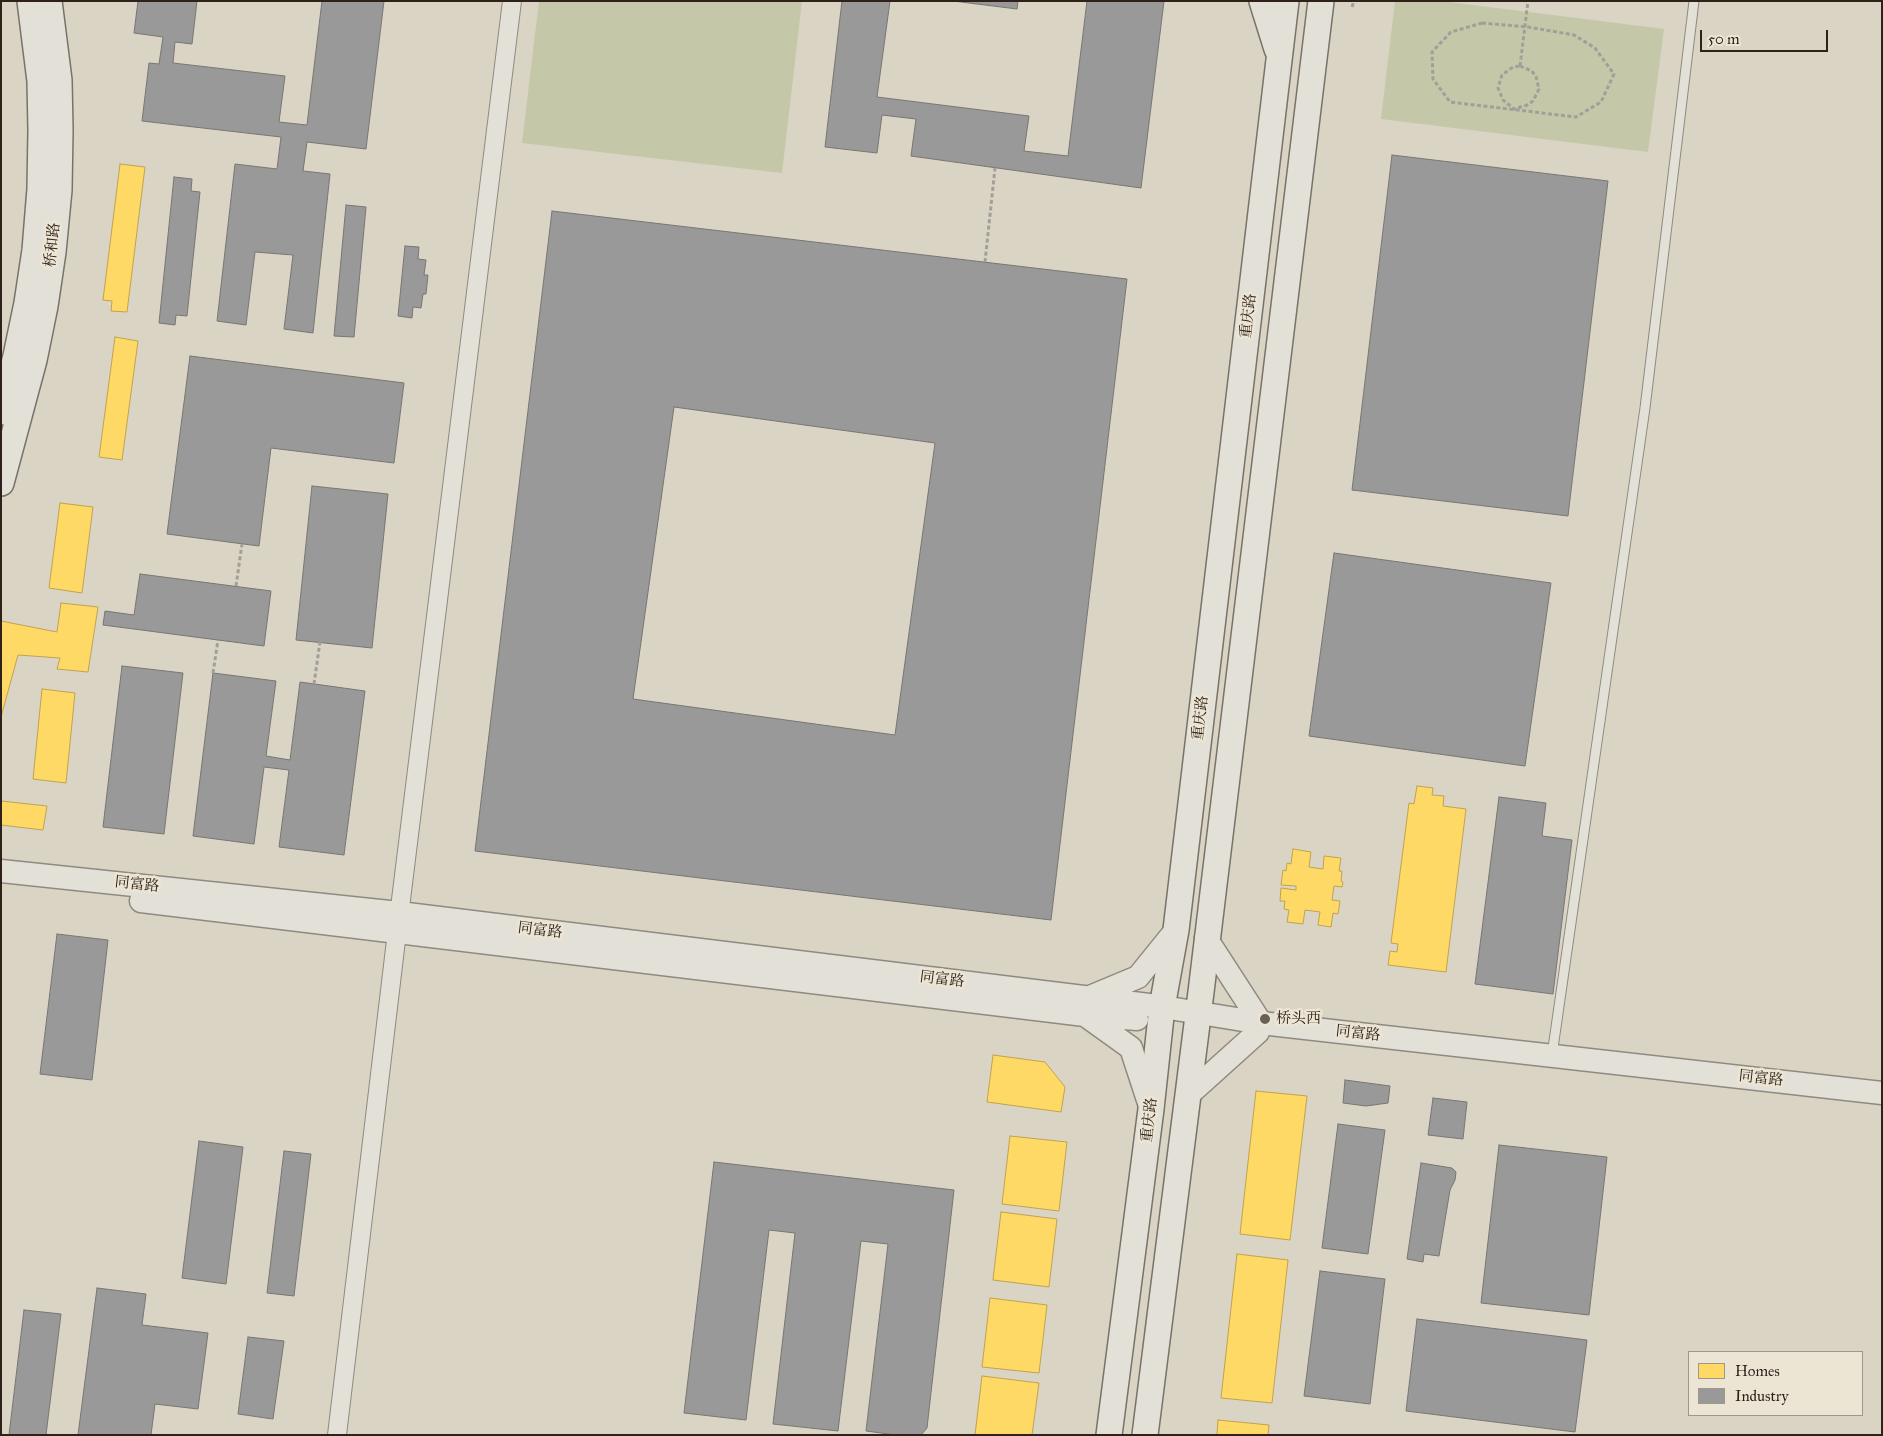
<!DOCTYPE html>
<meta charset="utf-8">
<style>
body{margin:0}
#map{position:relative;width:1883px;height:1436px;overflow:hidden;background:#dad4c4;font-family:"IM FELL Great Primer",serif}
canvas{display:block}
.frame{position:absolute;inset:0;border:2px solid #2d211a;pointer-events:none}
.legend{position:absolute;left:1688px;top:1351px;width:175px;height:65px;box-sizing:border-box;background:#ede5d3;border:1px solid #a09789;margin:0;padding:6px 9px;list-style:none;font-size:15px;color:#2d211a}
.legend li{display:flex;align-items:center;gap:10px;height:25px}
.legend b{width:25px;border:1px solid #a09789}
.scale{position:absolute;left:1700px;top:30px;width:128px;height:22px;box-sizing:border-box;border:2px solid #2d211a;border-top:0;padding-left:6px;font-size:15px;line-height:18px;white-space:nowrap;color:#2d211a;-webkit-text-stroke:4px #ede5d3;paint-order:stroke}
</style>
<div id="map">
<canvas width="1883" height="1436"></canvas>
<div class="frame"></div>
<ul class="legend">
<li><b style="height:14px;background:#ffd966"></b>Homes</li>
<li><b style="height:14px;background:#999"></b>Industry</li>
</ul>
<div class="scale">50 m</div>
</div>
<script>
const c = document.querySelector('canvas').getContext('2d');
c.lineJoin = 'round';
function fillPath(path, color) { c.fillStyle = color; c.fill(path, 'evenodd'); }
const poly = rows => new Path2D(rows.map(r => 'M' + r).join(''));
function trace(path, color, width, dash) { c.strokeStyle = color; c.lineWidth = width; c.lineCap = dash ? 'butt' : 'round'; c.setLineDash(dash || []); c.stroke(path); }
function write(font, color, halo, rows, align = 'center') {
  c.font = font + ' "IM FELL Great Primer","Noto Serif SC",serif'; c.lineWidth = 5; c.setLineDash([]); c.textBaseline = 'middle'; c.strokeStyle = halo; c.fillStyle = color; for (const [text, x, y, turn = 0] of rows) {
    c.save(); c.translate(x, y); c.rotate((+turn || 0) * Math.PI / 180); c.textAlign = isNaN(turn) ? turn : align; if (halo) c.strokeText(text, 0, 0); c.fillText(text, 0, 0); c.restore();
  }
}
fillPath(poly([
 [539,1,802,1,782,173,522,143],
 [1395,1,1441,1,1664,29,1648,152,1381,119]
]), '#c4c8a8');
const homes = poly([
 [120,164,145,167,127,312,111,311,112,301,103,300,120,164],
 [115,337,138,341,122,460,99,457,115,337],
 [60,503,93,507,82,593,49,588,60,503],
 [61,603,98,607,88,672,57,669,60,658,18,655,1,717,1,621,57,632,61,603],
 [42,689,75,693,66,783,33,779,42,689],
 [1417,786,1433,788,1432,795,1444,796,1443,806,1466,809,1446,972,1388,965,1390,951,1397,952,1398,944,1391,943,1409,803,1414,804,1417,786],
 [1,801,47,806,43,830,1,825,1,801],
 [1293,849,1311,852,1309,867,1323,869,1324,856,1341,858,1339,871,1342,871,1341,881,1343,882,1342,887,1334,886,1332,900,1340,901,1338,914,1333,913,1331,927,1318,925,1320,912,1305,910,1303,924,1287,922,1289,910,1284,909,1285,901,1280,901,1281,888,1296,890,1296,886,1281,885,1283,870,1286,871,1287,863,1291,864,1293,849],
 [993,1055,1045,1062,1065,1087,1061,1112,987,1102,993,1055],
 [1256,1091,1307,1096,1290,1240,1240,1234,1256,1091],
 [1010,1136,1067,1142,1059,1211,1002,1204,1010,1136],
 [1001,1212,1057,1219,1049,1287,993,1280,1001,1212],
 [1237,1254,1288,1260,1272,1403,1221,1398,1237,1254],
 [990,1298,1047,1305,1039,1373,982,1367,990,1298],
 [982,1376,1039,1383,1032,1435,975,1435,982,1376],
 [1218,1420,1269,1425,1268,1435,1217,1435,1218,1420]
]);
fillPath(homes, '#ffd966');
trace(homes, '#c0a24f', 1);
const industry = poly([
 [138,1,197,1,192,44,175,42,173,63,285,76,279,122,307,125,322,1,384,1,366,149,307,142,303,171,330,174,313,333,284,329,293,255,255,252,246,325,217,321,235,164,277,169,281,137,142,121,149,63,159,64,163,37,134,33,138,1],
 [842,1,890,1,877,97,1029,116,1024,151,1068,156,1087,1,1164,1,1141,188,911,156,916,119,882,115,877,153,825,147,842,1],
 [953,1,1018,1,1017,9,953,1],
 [1392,155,1608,181,1568,516,1352,490,1392,155],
 [174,177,192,179,191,191,200,192,187,316,176,315,175,325,159,323,174,177],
 [346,205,366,207,354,337,334,336,346,205],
 [552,211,1127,279,1051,920,475,851,552,211],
 [674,407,935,443,895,735,633,699,674,407],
 [405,246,419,247,418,259,426,260,424,275,428,275,426,294,423,294,421,308,413,307,412,318,398,316,405,246],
 [190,356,404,383,394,463,271,448,259,546,167,534,190,356],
 [312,486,388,494,372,648,296,640,312,486],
 [1334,553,1551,583,1525,766,1309,736,1334,553],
 [140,574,271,591,264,646,103,625,105,611,134,615,140,574],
 [122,666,183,673,164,834,103,827,122,666],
 [213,673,276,681,266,756,290,760,300,682,365,691,344,855,279,847,289,770,264,767,254,844,193,836,213,673],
 [1499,797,1546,803,1542,836,1572,840,1553,994,1475,984,1499,797],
 [57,934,108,940,92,1080,40,1074,57,934],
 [1345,1080,1390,1086,1388,1103,1366,1106,1343,1103,1345,1080],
 [1433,1098,1467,1102,1463,1139,1428,1135,1433,1098],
 [1338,1124,1385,1130,1368,1254,1322,1248,1338,1124],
 [199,1141,243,1147,226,1284,182,1278,199,1141],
 [1499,1145,1607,1157,1589,1315,1481,1303,1499,1145],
 [284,1151,311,1154,294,1296,267,1293,284,1151],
 [714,1162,954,1190,927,1428,921,1435,896,1435,866,1431,888,1244,861,1241,838,1431,773,1424,795,1233,769,1230,746,1420,684,1413,714,1162],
 [1421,1163,1452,1168,1456,1172,1455,1180,1450,1190,1439,1256,1424,1254,1423,1262,1407,1259,1421,1163],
 [1320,1271,1385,1279,1370,1404,1304,1396,1320,1271],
 [97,1288,146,1294,142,1325,208,1333,198,1409,155,1404,151,1435,78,1435,97,1288],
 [24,1310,61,1314,46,1435,9,1435,24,1310],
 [1417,1319,1587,1340,1575,1432,1406,1411,1417,1319],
 [248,1337,284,1341,273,1419,238,1414,248,1337]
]);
fillPath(industry, '#999');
trace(industry, '#797573', 1);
const service = poly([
 [1552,1055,1645,408,1694,1]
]);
const minor = poly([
 [337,1435,397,932,512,1]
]);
const tertiary = poly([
 [1,871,399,913,1157,1006,1261,1023,1882,1093],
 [141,901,1085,1015,1137,1019],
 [1206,938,1261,1023],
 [1090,997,1138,977,1176,930],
 [1085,1015,1131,1048,1151,1109],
 [1187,1096,1258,1032]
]);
const secondary = poly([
 [1262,1,1277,49],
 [1,412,16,356,27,303,35,250,40,189,41,130,40,81,30,1],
 [1,483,34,360,45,306,53,252,59,190,60,130,59,80,49,1],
 [1109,1435,1151,1109,1162,1007,1176,930,1286,1],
 [1145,1435,1201,992,1321,1]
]);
trace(service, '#8f8a81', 11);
trace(minor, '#8f8a81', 20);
trace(tertiary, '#8f8a81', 25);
trace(secondary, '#78736a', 28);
trace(poly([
 [1352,7,1354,1],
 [1482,23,1528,27,1574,35,1595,48,1614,74,1601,102,1576,117,1450,102,1433,79,1432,52,1451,32,1482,23],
 [1520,66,1532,71,1536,77,1539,89,1533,101,1527,105,1514,109,1503,100,1498,88,1502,75,1513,67,1520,66],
 [1520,66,1528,1],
 [985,262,995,168],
 [236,586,242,544],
 [213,673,218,640],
 [314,684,320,642]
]), '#a39e98', 3, [4, 2.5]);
trace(service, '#e3e0d8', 9);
trace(minor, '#e3e0d8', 18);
trace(tertiary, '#e3e0d8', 22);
trace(secondary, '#e3e0d8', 25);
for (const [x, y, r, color] of [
 [1265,1019,6,"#6a6056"]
]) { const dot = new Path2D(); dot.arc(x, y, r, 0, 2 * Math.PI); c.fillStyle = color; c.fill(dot); trace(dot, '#ede5d3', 2); }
write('15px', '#2d211a', '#ede5d3', [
 ["桥和路",53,245,-84],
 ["重庆路",1249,316,-83],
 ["重庆路",1201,718,-83],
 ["同富路",137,885,6],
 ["同富路",540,931,7],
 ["同富路",942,980,7],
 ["同富路",1358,1034,6],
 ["同富路",1761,1079,6],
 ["重庆路",1150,1120,-83]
]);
write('15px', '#2d211a', '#ede5d3', [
 ["桥头西",1276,1019]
], 'left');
</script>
